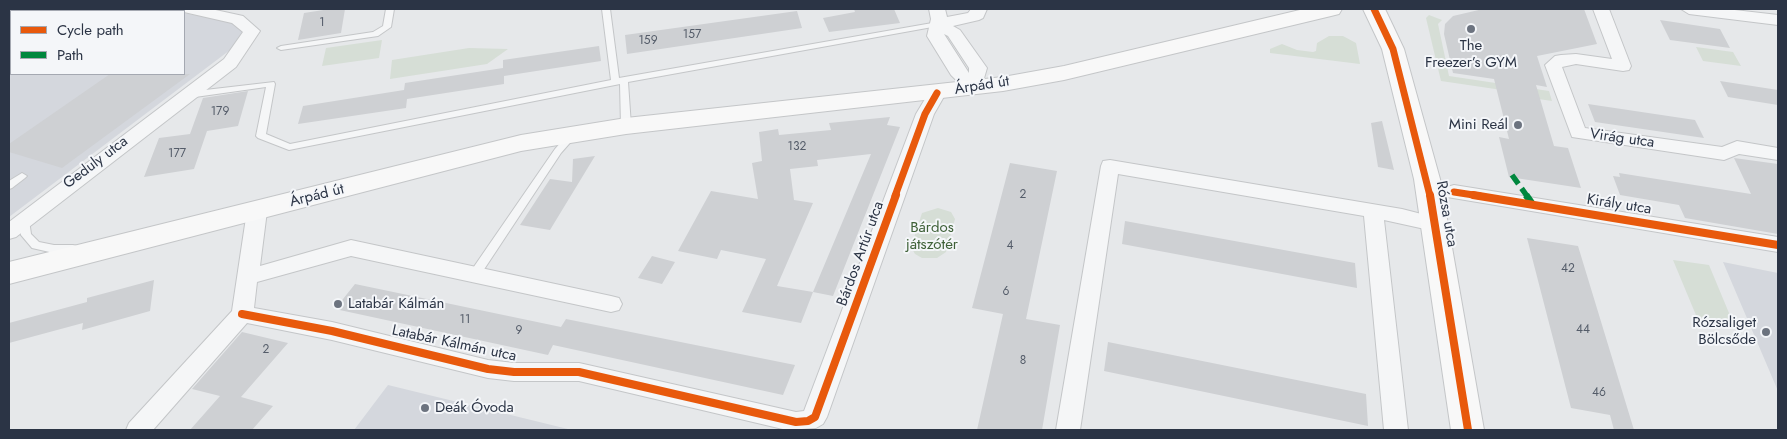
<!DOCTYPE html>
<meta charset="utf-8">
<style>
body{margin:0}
#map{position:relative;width:1787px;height:439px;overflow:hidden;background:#e6e8ea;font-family:Jost,sans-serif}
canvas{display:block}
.frame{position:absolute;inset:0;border:10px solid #2b3445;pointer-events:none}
.legend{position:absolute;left:10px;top:10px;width:175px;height:65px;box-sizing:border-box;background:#f4f6f9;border:1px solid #a4a8b1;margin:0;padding:6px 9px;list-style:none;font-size:15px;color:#2b3445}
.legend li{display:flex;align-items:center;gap:10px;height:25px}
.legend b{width:25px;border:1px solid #a4a8b1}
</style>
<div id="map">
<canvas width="1787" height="439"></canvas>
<div class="frame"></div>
<ul class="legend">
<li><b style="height:6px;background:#e8590c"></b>Cycle path</li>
<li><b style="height:6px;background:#00873e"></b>Path</li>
</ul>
</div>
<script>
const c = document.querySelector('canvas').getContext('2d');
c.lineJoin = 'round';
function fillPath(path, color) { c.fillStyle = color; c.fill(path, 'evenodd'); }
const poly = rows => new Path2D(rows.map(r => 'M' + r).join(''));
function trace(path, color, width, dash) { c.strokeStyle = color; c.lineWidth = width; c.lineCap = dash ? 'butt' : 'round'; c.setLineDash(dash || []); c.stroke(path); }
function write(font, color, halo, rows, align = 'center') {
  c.font = font + ' Jost,sans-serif'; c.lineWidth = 4; c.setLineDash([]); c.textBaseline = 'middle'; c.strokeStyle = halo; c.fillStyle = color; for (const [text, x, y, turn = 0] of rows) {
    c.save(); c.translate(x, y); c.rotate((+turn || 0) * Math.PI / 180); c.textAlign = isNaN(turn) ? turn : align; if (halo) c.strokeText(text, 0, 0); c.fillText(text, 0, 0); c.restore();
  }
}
fillPath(poly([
 [23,9,164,9,177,11,19,11],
 [184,13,231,22,245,33,238,44,9,217,9,18,11,16,11,74,184,74],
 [1723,262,1778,273,1778,391],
 [388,385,572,430,354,430]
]), '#d4d7dd');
fillPath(poly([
 [1429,15,1442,20,1438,24,1449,76,1549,91,1552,101,1504,94,1502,90,1441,81,1426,18],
 [1329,36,1343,36,1356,43,1360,64,1270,53,1270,49,1282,44,1297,50,1313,52,1316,51,1317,43],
 [382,40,379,58,322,66,326,48],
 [1696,47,1733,52,1741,66,1703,61],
 [469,48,508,49,487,64,390,79,392,60],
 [938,208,951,212,955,219,946,252,937,258,922,258,915,254,911,247,922,213],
 [1673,260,1709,265,1734,325,1698,320]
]), '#d6ded6');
fillPath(poly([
 [330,9,345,9,341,33,298,40,304,13],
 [854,9,894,9,900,23,829,32,823,18,855,12],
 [1483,9,1584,9,1597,44,1537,56,1547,87,1536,85,1554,146,1568,148,1581,188,1509,177,1499,137,1509,139,1494,79,1453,73,1444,34,1445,24,1453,16],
 [797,11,802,28,627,54,625,35],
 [1660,20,1720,29,1730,48,1670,40],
 [599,46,601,61,504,76,504,84,407,99,406,108,298,124,303,106,404,90,405,83,503,68,503,60],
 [110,74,190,74,62,168,9,152,9,144],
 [1720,81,1778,90,1778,105,1728,97],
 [248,91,238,126,207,131,194,169,144,177,159,138,190,134,203,98],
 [1588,104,1695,120,1704,138,1595,122],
 [890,117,887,125,900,127,833,296,813,292,801,323,742,312,766,259,721,250,717,259,678,251,711,191,758,199,752,163,762,161,759,132,778,129,779,135,831,130,829,123],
 [871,154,813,292,777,286,813,203,794,200,790,169,818,166,817,160],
 [1382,121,1394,170,1378,167,1371,123],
 [595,156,550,230,520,225,550,179,572,182,573,159],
 [1734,158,1778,164,1778,234,1685,218,1679,205,1620,195,1613,176,1620,177,1619,173,1751,194],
 [1010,163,1057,171,1026,319,1060,325,1042,430,977,430,1003,314,972,308],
 [1125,221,1355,263,1357,288,1122,244],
 [1527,238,1578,246,1634,430,1614,430,1610,415,1571,408],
 [652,256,675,262,662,284,638,278],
 [154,280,150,311,82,330,83,323,9,343,9,323,87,302,87,298],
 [355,284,561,327,566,319,795,365,783,395,553,345,548,355,335,309],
 [242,332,288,343,241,397,273,406,252,430,190,430,220,396,192,389],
 [1108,342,1366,394,1368,426,1104,371]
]), '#ced0d3');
const lane = poly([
 [386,9,394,9,391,27,378,36,281,50,277,48,281,46,373,32,383,26,386,9],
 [602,9,610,9,619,78,938,22,942,24,938,26,628,82,631,126,626,129,621,126,620,84,289,150,258,138,256,136,266,87,188,98,184,95,188,92,274,82,275,84,266,134,290,144,611,80,602,9],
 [573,131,576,132,578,134,576,136,561,153,479,277,471,277,470,274,471,271,555,149,570,132,573,131],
 [22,173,27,176,25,178,12,188,9,189,9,181,22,173],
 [24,216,29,220,31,234,39,242,54,245,73,245,77,246,78,249,77,252,54,253,32,248,21,235,19,220,24,216]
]);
const street = poly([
 [182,9,211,9,243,16,260,31,236,67,16,237,9,239,9,222,224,59,243,32,232,23,184,12,182,9],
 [929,9,945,9,947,17,968,13,971,9,987,9,983,18,979,20,953,26,960,30,987,68,980,92,968,92,951,75,927,36,931,19,929,9],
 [944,34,948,36,969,68,969,73,944,34],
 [1593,9,1609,9,1631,66,1629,70,1623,71,1576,64,1562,67,1585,128,1722,147,1737,141,1778,148,1778,160,1739,154,1724,160,1572,137,1545,65,1555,56,1561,55,1576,54,1612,59,1593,9],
 [1681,9,1726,9,1778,15,1778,25,1689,14,1681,9],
 [937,87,943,89,946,93,934,114,827,417,823,424,816,428,787,430,579,381,514,381,488,378,332,340,247,323,153,430,126,430,129,423,232,311,247,211,250,206,257,204,264,206,267,211,260,266,351,240,611,296,619,298,622,304,619,310,611,312,351,256,257,282,254,308,332,322,488,360,514,363,579,363,796,412,804,411,916,114,931,89,937,87],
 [1110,160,1402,209,1441,219,1444,224,1441,229,1434,231,1384,220,1408,430,1384,430,1364,216,1118,174,1080,430,1056,430,1101,166,1103,161,1110,160],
 [1454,185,1778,237,1778,252,1447,197,1444,192,1447,187,1454,185]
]);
const secondary = poly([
 [1304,9,1342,9,1339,14,1331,16,1064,80,1003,91,626,134,521,151,9,284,9,262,521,135,626,118,1003,77,1064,66,1304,9],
 [1363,9,1385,9,1404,49,1440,179,1484,430,1451,430,1414,179,1382,49,1363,9]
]);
trace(lane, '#c4c6c8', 2);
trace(street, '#c4c6c8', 2);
trace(secondary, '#c4c6c8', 2);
fillPath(lane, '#f5f6f7');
fillPath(street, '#f5f6f7');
fillPath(secondary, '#f8f8f8');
trace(poly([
 [1512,175,1527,196]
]), '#00873e', 5.5, [11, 5.5]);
trace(poly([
 [1526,195,1533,205]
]), '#00873e', 7, [14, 7]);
trace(poly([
 [1374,9,1393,49,1430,196],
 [1454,192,1480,196],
 [895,196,925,114,937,93]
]), '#e8590c', 7);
trace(poly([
 [1430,195,1468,430],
 [1473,195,1778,245],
 [242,314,332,331,488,369,514,372,579,372,796,422,808,421,815,417,896,195]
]), '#e8590c', 8);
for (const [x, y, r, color] of [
 [1471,29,5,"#6c737f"],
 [1518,125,5,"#6c737f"],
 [338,304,5,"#6c737f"],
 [1766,332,5,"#6c737f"],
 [425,408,5,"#6c737f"]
]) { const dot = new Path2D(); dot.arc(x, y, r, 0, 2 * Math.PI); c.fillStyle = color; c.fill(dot); trace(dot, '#f4f6f9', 2); }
write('12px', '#545c69', null, [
 ["1",322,23],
 ["157",692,35],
 ["159",648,41],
 ["179",220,112],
 ["132",797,147],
 ["177",177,154],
 ["2",1023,195],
 ["4",1010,246],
 ["42",1568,269],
 ["6",1006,292],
 ["11",465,320],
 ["44",1583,330],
 ["9",519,331],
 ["2",266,350],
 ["8",1023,361],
 ["46",1599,393]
]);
write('15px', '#2b3445', '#f4f6f9', [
 ["The",1471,46,"center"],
 ["Freezer’s GYM",1471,63,"center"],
 ["Mini Reál",1508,125],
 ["Latabár Kálmán",348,304,"left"],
 ["Rózsaliget",1756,323],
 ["Bölcsőde",1756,340],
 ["Deák Óvoda",435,408,"left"]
], 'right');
write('15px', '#2b3445', '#f4f6f9', [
 ["Árpád út",982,86,-9],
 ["Virág utca",1622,139,8],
 ["Geduly utca",96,163,-37],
 ["Árpád út",317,196,-14],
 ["Király utca",1619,205,9],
 ["Rózsa utca",1446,214,80],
 ["Bárdos Artúr utca",861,254,-70],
 ["Latabár Kálmán utca",454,344,12]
]);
write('15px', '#3f6138', '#f4f6f9', [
 ["Bárdos",932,228],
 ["játszótér",932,245]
]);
</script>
